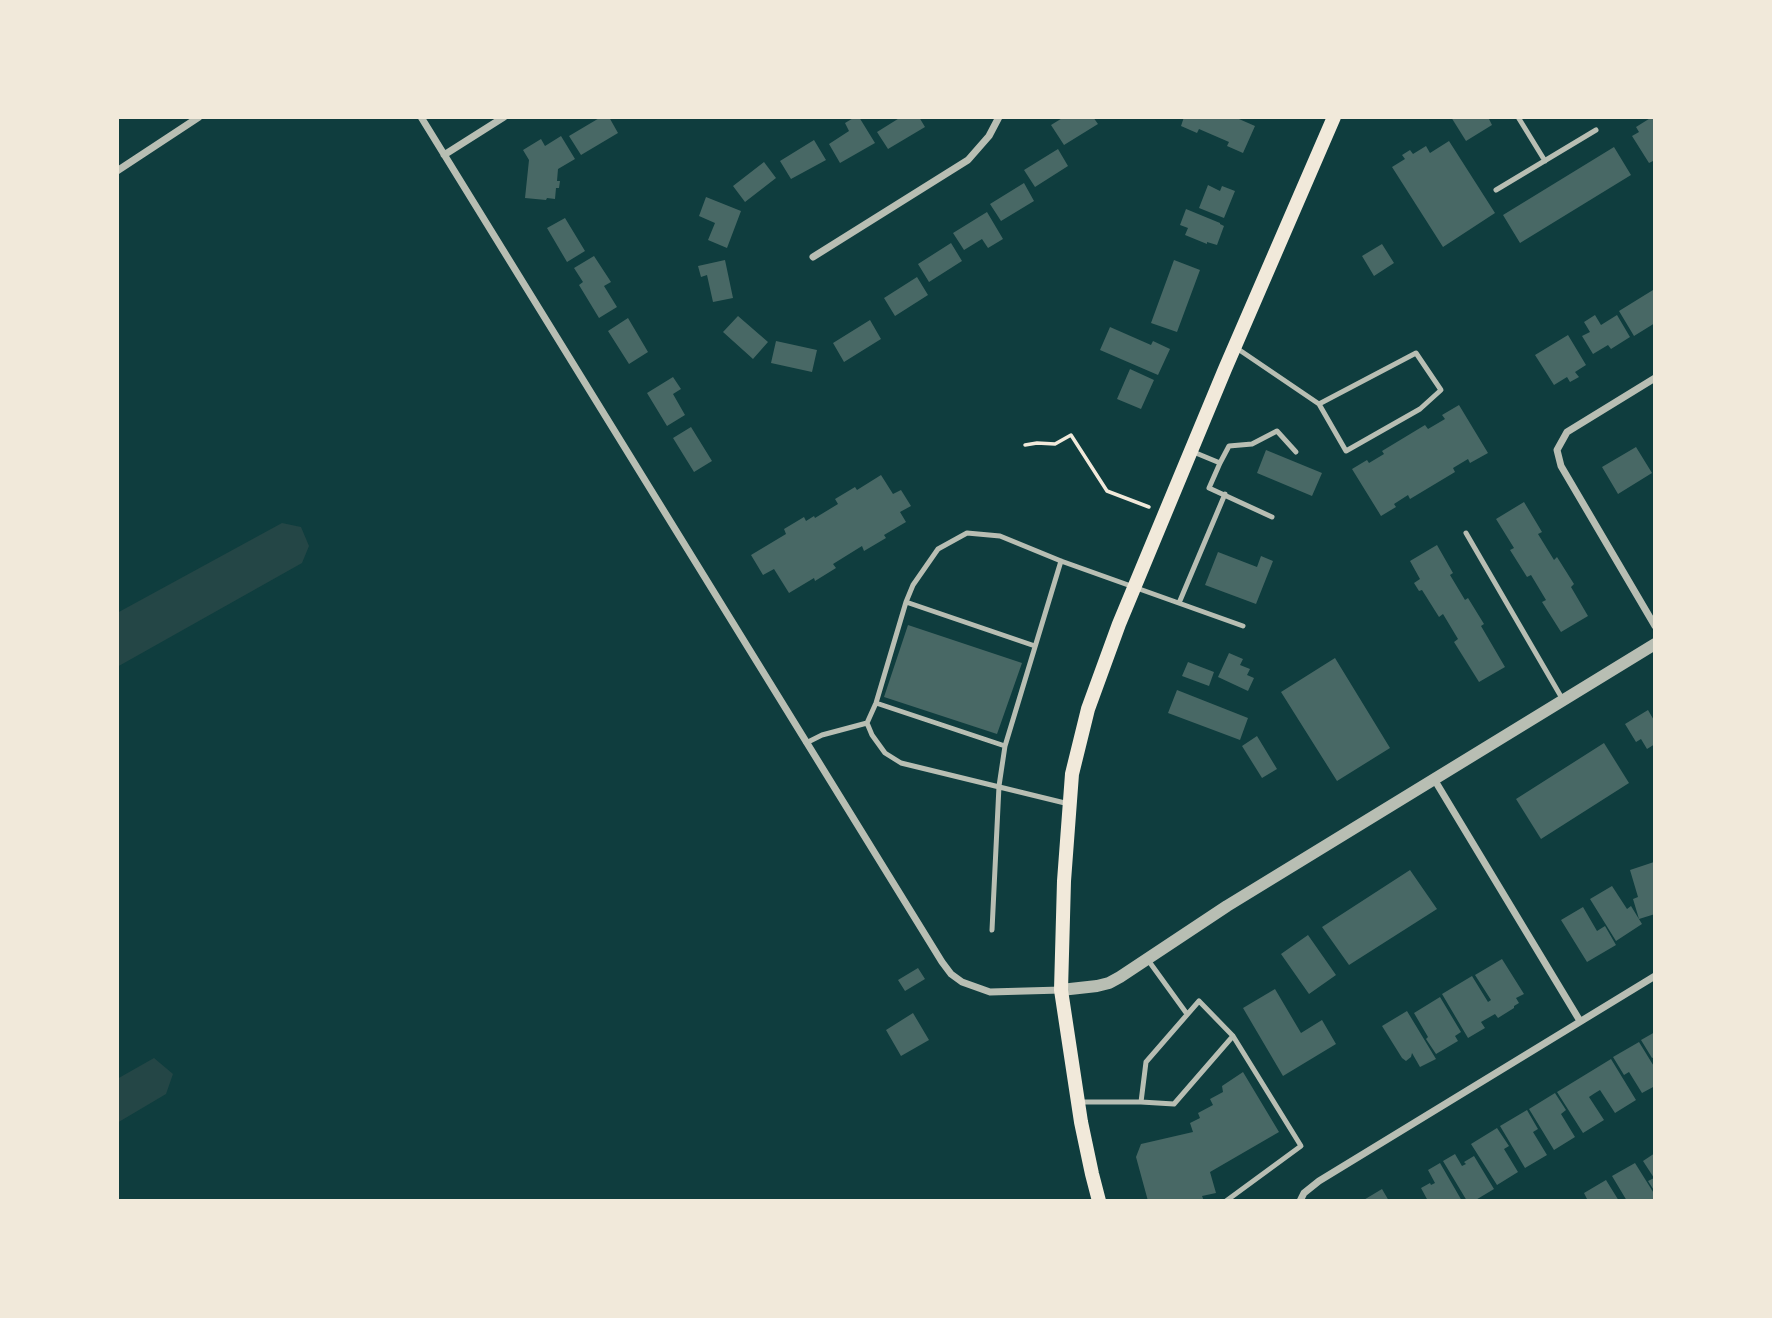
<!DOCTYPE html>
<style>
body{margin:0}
#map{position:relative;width:1772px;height:1318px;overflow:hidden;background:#0f3d3e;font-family:Overpass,sans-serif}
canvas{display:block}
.frame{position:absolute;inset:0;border:119px solid #f1e9da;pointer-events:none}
</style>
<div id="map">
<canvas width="1772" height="1318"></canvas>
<div class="frame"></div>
</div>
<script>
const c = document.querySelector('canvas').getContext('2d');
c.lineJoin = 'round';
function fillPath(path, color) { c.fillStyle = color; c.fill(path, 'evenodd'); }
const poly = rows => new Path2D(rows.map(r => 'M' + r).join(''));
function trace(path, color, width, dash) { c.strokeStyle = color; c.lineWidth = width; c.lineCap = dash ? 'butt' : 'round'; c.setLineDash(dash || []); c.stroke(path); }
fillPath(poly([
 [282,523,301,527,309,546,302,563,117,667,117,613],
 [154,1058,173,1074,166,1094,117,1123,117,1079]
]), '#244646');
fillPath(poly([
 [601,117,609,117,618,133,581,155,569,136],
 [855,117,859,117,875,143,840,163,829,144,849,131,845,123],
 [901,117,919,117,925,127,888,149,877,132],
 [1064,117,1093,117,1098,124,1064,145,1051,125],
 [1184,117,1240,117,1239,119,1255,126,1243,153,1227,146,1229,142,1199,129,1197,133,1181,126],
 [1451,117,1488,117,1492,125,1466,141],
 [1652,117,1655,122,1655,160,1649,163,1632,136,1639,132,1636,127],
 [561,136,575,159,558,169,557,181,560,181,559,188,556,188,555,199,547,198,546,200,525,198,529,160,523,150,541,139,545,146],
 [814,140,826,160,791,179,780,161],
 [1449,141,1495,213,1443,247,1392,167,1405,159,1402,155,1410,150,1413,154,1426,146,1430,153],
 [1614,147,1631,175,1520,243,1503,215],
 [1058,149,1068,166,1035,187,1024,170],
 [764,162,776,178,745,202,733,186],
 [1024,183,1034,201,1001,221,990,204],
 [1208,185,1220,191,1222,186,1235,191,1224,218,1199,208],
 [706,197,741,211,727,248,708,240,715,223,699,216],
 [1186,209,1220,223,1220,224,1224,226,1217,245,1207,242,1207,244,1185,235,1188,228,1180,225],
 [987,212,1003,239,988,248,982,239,964,250,953,233],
 [565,218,585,251,567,262,547,228],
 [951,243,962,261,929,282,918,264],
 [1382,244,1394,263,1374,276,1362,256],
 [594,256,611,282,604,286,617,307,599,318,579,285,583,282,574,268],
 [725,260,733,298,713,302,707,275,701,277,698,266],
 [1174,260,1200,270,1177,332,1151,323],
 [917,277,928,295,895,316,884,298],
 [1653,290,1655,292,1655,323,1634,336,1619,311],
 [1595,315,1601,325,1617,315,1630,337,1611,349,1608,345,1593,354,1582,336,1590,332,1584,322],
 [738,316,768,342,753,359,723,332],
 [628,318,648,352,629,364,608,331],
 [870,320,881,339,844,362,833,343],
 [1110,327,1151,345,1153,341,1170,349,1158,375,1100,350],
 [1568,335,1586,365,1575,372,1579,377,1570,382,1567,377,1554,385,1535,355],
 [776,341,817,350,812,372,771,363],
 [1130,369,1154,380,1141,409,1117,399],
 [673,377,681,389,673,394,685,415,667,426,647,393],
 [1459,405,1488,453,1470,463,1468,459,1453,468,1455,472,1410,499,1408,495,1394,504,1396,507,1381,516,1352,469,1367,460,1369,463,1384,454,1382,451,1425,425,1428,429,1445,419,1442,415],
 [691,427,712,461,694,472,673,438],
 [1636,447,1652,473,1618,494,1602,467],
 [1266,450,1322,473,1312,496,1257,473],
 [881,475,893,494,901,490,911,506,900,512,906,522,884,535,886,538,864,551,862,546,833,564,836,568,815,581,814,578,789,593,774,569,763,575,751,555,786,534,784,529,804,517,806,521,814,516,815,518,838,504,835,499,855,487,857,490],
 [1524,502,1542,532,1538,534,1554,560,1557,557,1574,584,1571,587,1588,616,1561,632,1542,602,1546,600,1531,575,1527,577,1510,550,1514,548,1496,519],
 [1437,545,1453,573,1450,575,1465,600,1468,598,1484,624,1481,626,1505,667,1479,682,1454,642,1458,639,1443,614,1439,617,1422,590,1419,591,1414,583,1420,579,1410,561],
 [1218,552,1257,567,1261,556,1273,561,1256,604,1205,585],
 [908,625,1022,663,997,734,884,697],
 [1229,653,1243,659,1240,665,1250,669,1247,675,1254,678,1248,691,1218,677],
 [1335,658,1390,748,1337,781,1281,692],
 [1188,662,1214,672,1209,686,1182,676],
 [1177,690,1248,718,1240,740,1168,713],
 [1648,710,1655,722,1655,744,1647,749,1641,739,1636,742,1625,724],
 [1257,736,1277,769,1262,778,1242,746],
 [1604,743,1629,783,1541,839,1516,799],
 [1654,862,1655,914,1639,919,1633,899,1638,897,1630,870],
 [1410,870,1437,909,1349,965,1322,927],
 [1612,886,1627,909,1631,906,1642,924,1616,941,1590,899],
 [1583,907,1597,931,1605,926,1616,945,1587,962,1561,920],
 [1308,935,1336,975,1309,994,1281,954],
 [1502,959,1524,994,1516,998,1519,1003,1514,1006,1514,1008,1498,1018,1495,1014,1481,1022,1485,1028,1468,1038,1442,994,1472,976,1488,1002,1491,1000,1475,975],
 [918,968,925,979,905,991,898,980],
 [1275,989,1301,1033,1322,1020,1336,1044,1283,1076,1243,1008],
 [1440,997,1461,1032,1455,1036,1458,1041,1436,1054,1426,1039,1428,1037,1414,1013],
 [1407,1011,1436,1059,1420,1067,1412,1053,1411,1057,1406,1061,1402,1058,1382,1026],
 [913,1013,929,1040,901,1056,886,1030],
 [1655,1032,1655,1057,1652,1058,1641,1040],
 [1639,1042,1655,1068,1655,1086,1642,1093,1629,1072,1624,1075,1613,1057],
 [1611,1059,1636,1100,1615,1113,1600,1090,1595,1093,1589,1097,1604,1120,1583,1133,1557,1092],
 [1243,1072,1279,1132,1210,1172,1216,1193,1202,1196,1204,1201,1148,1201,1136,1157,1141,1144,1193,1132,1190,1123,1200,1118,1198,1113,1213,1105,1210,1099,1223,1092,1222,1086],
 [1555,1093,1566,1110,1561,1114,1575,1137,1554,1150,1529,1109],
 [1527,1110,1538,1129,1533,1132,1547,1155,1525,1168,1500,1126],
 [1497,1128,1509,1146,1504,1149,1518,1172,1497,1185,1471,1144],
 [1655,1153,1655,1192,1648,1181,1654,1178,1643,1161],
 [1455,1154,1462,1166,1466,1164,1464,1162,1474,1156,1494,1189,1474,1201,1467,1201,1443,1161],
 [1440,1163,1462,1201,1428,1201,1421,1188,1430,1183,1431,1185,1435,1183,1428,1170],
 [1635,1163,1655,1195,1655,1201,1627,1201,1612,1176],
 [1606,1180,1619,1201,1588,1201,1584,1193],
 [1382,1189,1389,1201,1362,1201]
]), '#486865');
trace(poly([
 [1025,445,1037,443,1055,444,1071,435,1107,491,1149,507]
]), '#f1e9da', 3.5);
trace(poly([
 [1518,117,1545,161],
 [1496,190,1596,130],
 [1235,347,1319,404,1416,353,1441,390,1420,409,1346,451,1319,404],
 [1191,451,1220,463,1229,446,1252,444,1277,431,1296,452],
 [1220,463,1209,488,1272,517],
 [1466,533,1563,700],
 [906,602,1035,646],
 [1179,603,1225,494],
 [876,703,1005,746],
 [867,723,872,735,885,753,901,763,1069,804],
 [806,743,822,735,867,723,876,703,906,602,913,585,938,549,967,533,1000,536,1061,561,1243,626],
 [992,930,999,786,1005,746,1061,561],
 [1148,960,1187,1014],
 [1078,1102,1141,1102,1174,1104,1233,1036,1301,1146,1226,1201],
 [1141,1102,1146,1062,1199,1001,1233,1036]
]), '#b8beb3', 5);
trace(poly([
 [421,117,942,962,951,974,962,982,990,992,1061,990],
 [444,155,504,117],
 [117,171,199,117],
 [813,257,968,160,989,136,999,117],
 [1655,378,1567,432,1557,450,1561,466,1655,626],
 [1434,779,1580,1021],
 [1300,1201,1304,1193,1319,1181,1655,976]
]), '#b8beb3', 7);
trace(poly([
 [1061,990,1097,986,1109,983,1120,977,1227,906,1655,644]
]), '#b8beb3', 12);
trace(poly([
 [1099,1201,1092,1174,1081,1122,1061,990,1064,881,1072,774,1088,709,1119,624,1225,369,1334,117]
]), '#f1e9da', 14);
</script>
